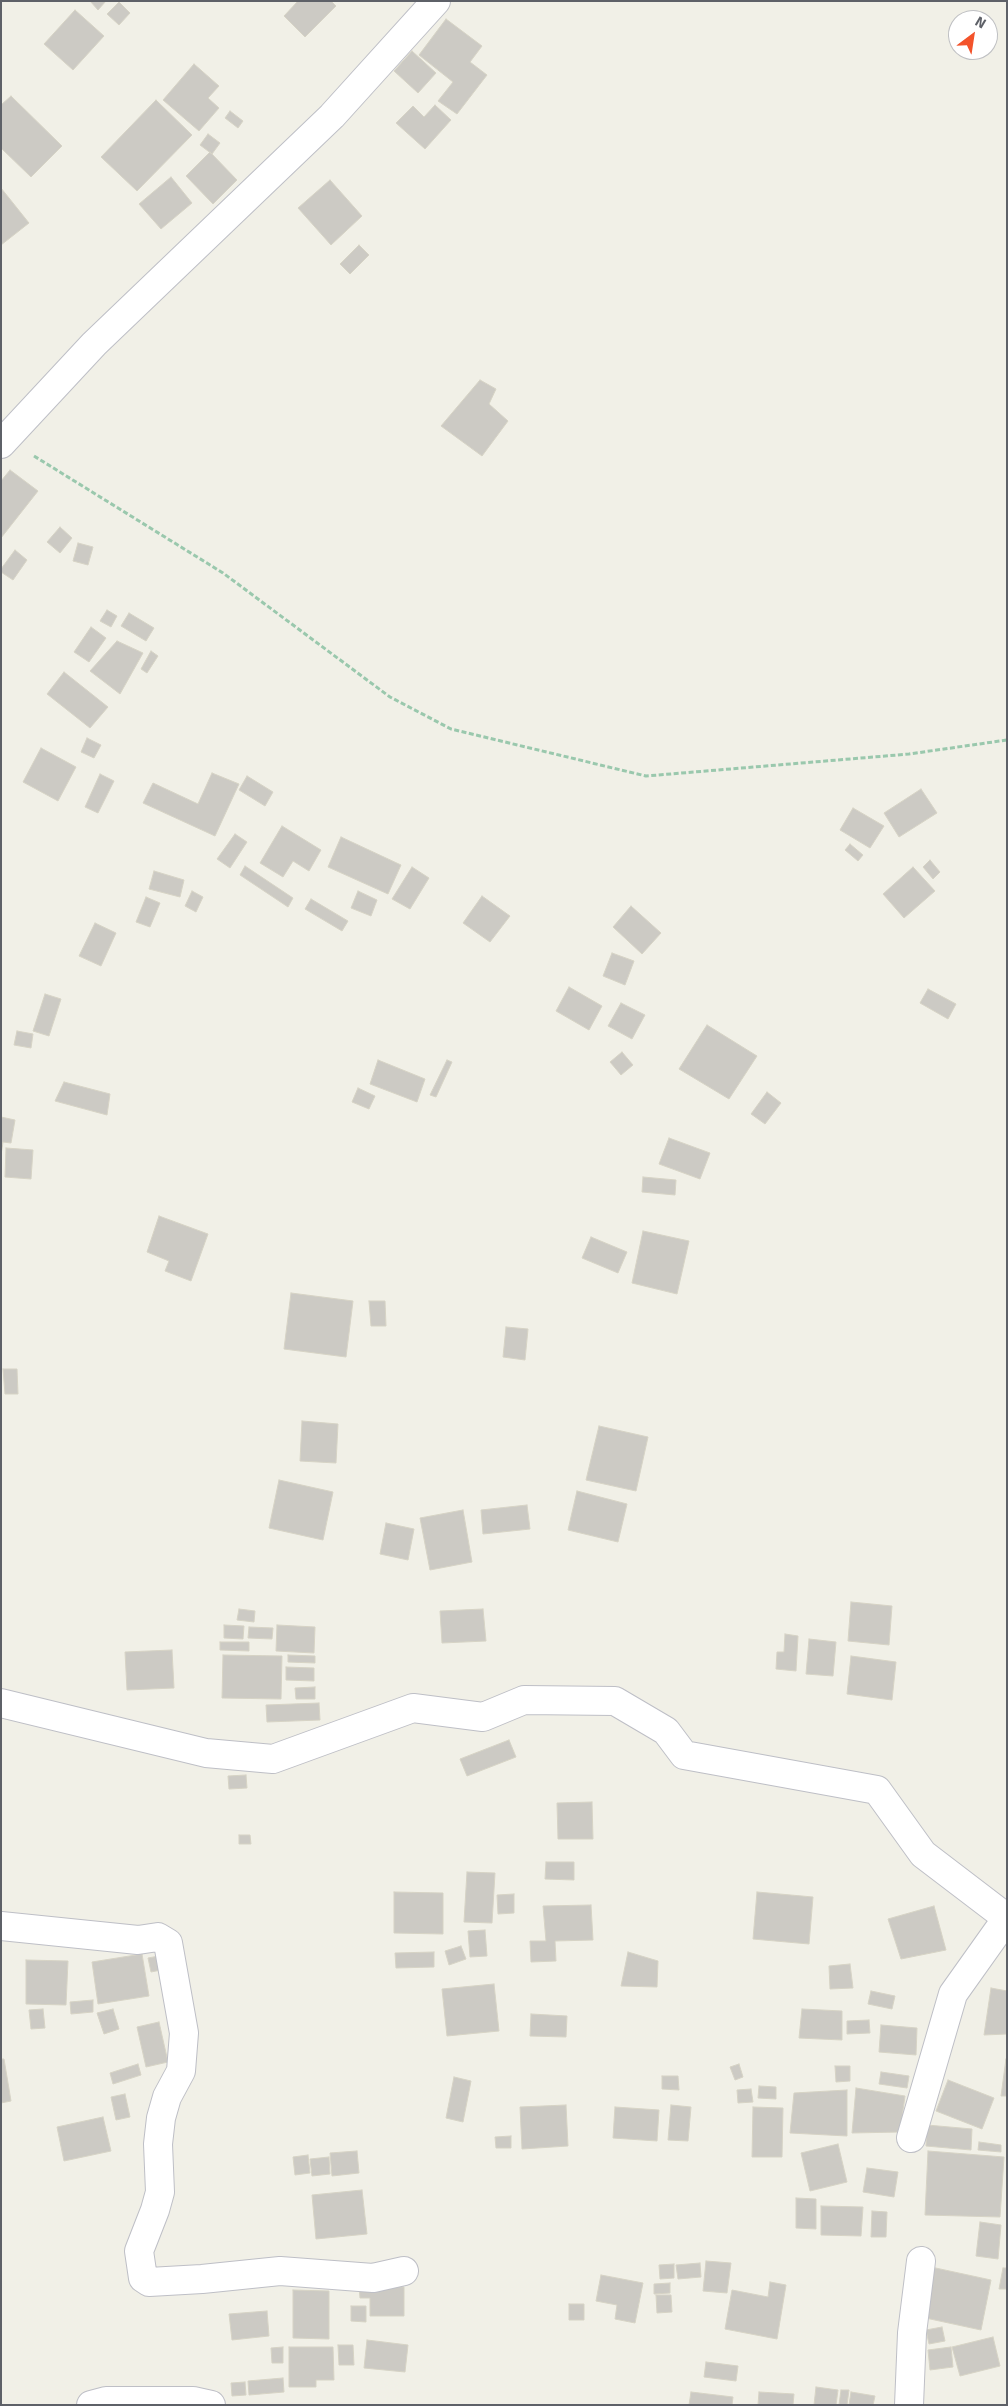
<!DOCTYPE html>
<style>
body{margin:0}
#map{position:relative;width:1008px;height:2406px;overflow:hidden;background:#f1f0e7;font-family:Signika,sans-serif}
canvas{display:block}
.frame{position:absolute;inset:0;border:2px solid #5e6168;pointer-events:none}
.north{position:absolute;left:948px;top:10px;width:50px;height:50px;box-sizing:border-box;background:#fff;border:1px solid #bfc0c3;border-radius:50%;rotate:31deg;font-size:14px;font-weight:700;line-height:20px;text-align:center;color:#5e6168}
.north::after{content:'';display:block;margin:auto;width:18px;height:22px;background:#f3532b;clip-path:polygon(50% 0,100% 100%,50% 72%,0 100%)}
</style>
<div id="map">
<canvas width="1008" height="2406"></canvas>
<div class="frame"></div>
<div class="north">N</div>
</div>
<script>
const context = document.querySelector('canvas').getContext('2d');
context.lineJoin = 'round';
function paint(path, color) {
  context.fillStyle = color;
  context.fill(path, 'evenodd');
}
function poly(rows) {
  const path = new Path2D();
  for (const r of rows) {
    path.moveTo(r[0], r[1]);
    for (let i = 2; i < r.length; i += 2) path.lineTo(r[i], r[i + 1]);
  }
  return path;
}
function trace(path, color, width, dash) {
  context.strokeStyle = color;
  context.lineWidth = width;
  context.lineCap = dash ? 'butt' : 'round';
  context.setLineDash(dash || []);
  context.stroke(path);
}
const building = poly([
 [90,1,106,1,98,10,90,1],
 [298,1,331,1,336,6,305,37,284,16,298,1],
 [119,2,130,13,119,25,107,14,119,2],
 [75,10,104,36,73,70,44,44,75,10],
 [446,19,482,46,470,62,487,75,457,114,438,101,453,82,419,55,446,19],
 [412,51,436,73,418,93,394,71,412,51],
 [194,64,219,86,208,98,219,108,199,131,163,100,194,64],
 [11,96,62,146,31,177,1,148,1,105,11,96],
 [156,100,192,135,137,191,101,157,156,100],
 [435,105,451,120,425,149,396,123,413,106,424,117,435,105],
 [230,111,243,121,238,128,225,118,230,111],
 [208,134,220,143,212,154,200,145,208,134],
 [210,152,237,180,213,204,186,176,210,152],
 [171,177,192,203,161,229,139,204,171,177],
 [330,180,362,216,331,245,298,208,330,180],
 [1,188,29,223,1,245,1,188],
 [359,245,369,255,350,274,340,264,359,245],
 [480,380,496,389,489,404,508,421,482,456,441,426,480,380],
 [10,470,38,491,1,538,1,481,10,470],
 [60,527,72,538,60,553,47,542,60,527],
 [78,543,93,547,88,565,73,561,78,543],
 [15,550,27,560,13,580,1,572,1,569,15,550],
 [107,610,117,616,111,627,100,621,107,610],
 [129,613,154,628,146,641,121,626,129,613],
 [91,627,106,638,89,662,74,652,91,627],
 [117,641,143,653,120,694,90,671,117,641],
 [151,651,158,656,147,673,141,669,151,651],
 [64,672,108,707,90,728,47,694,64,672],
 [87,738,101,745,94,758,81,752,87,738],
 [41,748,76,767,58,801,23,782,41,748],
 [212,773,239,784,215,836,143,803,153,783,198,804,212,773],
 [100,774,114,781,98,813,85,807,100,774],
 [247,776,273,792,265,806,239,790,247,776],
 [921,789,937,813,899,837,884,813,921,789],
 [853,808,884,826,870,848,840,830,853,808],
 [282,826,321,850,309,871,293,861,283,877,260,863,282,826],
 [235,834,247,842,230,868,217,859,235,834],
 [341,837,401,865,388,894,328,867,341,837],
 [850,844,863,855,858,861,845,850,850,844],
 [930,860,940,872,933,879,923,867,930,860],
 [245,866,293,898,288,907,240,875,245,866],
 [412,867,429,878,410,909,392,899,412,867],
 [913,867,935,891,904,918,883,894,913,867],
 [154,871,184,880,180,897,149,889,154,871],
 [192,891,203,897,196,912,185,906,192,891],
 [358,891,377,900,371,916,351,908,358,891],
 [482,896,510,916,490,942,463,923,482,896],
 [146,897,160,903,150,927,136,922,146,897],
 [311,899,348,921,342,931,305,909,311,899],
 [631,906,661,933,642,954,613,927,631,906],
 [95,923,116,933,101,966,79,956,95,923],
 [612,953,634,961,625,985,603,976,612,953],
 [569,987,602,1006,589,1030,556,1011,569,987],
 [928,989,956,1004,948,1019,920,1003,928,989],
 [45,994,61,999,49,1036,33,1031,45,994],
 [621,1003,645,1015,632,1039,608,1026,621,1003],
 [707,1025,757,1056,729,1099,679,1069,707,1025],
 [17,1031,33,1034,31,1048,14,1045,17,1031],
 [622,1052,633,1065,621,1075,610,1062,622,1052],
 [378,1060,425,1079,417,1102,370,1084,378,1060],
 [447,1060,452,1062,436,1097,430,1095,447,1060],
 [64,1082,110,1094,107,1115,55,1101,64,1082],
 [358,1088,375,1096,369,1109,352,1102,358,1088],
 [767,1092,781,1103,765,1124,751,1114,767,1092],
 [1,1117,15,1120,11,1143,3,1142,1,1155,1,1117],
 [669,1138,710,1153,700,1179,659,1164,669,1138],
 [6,1148,33,1150,31,1179,5,1177,6,1148],
 [643,1177,676,1180,675,1195,642,1192,643,1177],
 [159,1216,208,1234,191,1281,165,1271,169,1261,147,1252,159,1216],
 [643,1231,689,1241,677,1294,632,1283,643,1231],
 [591,1237,627,1252,618,1273,582,1258,591,1237],
 [291,1293,353,1301,346,1357,284,1349,291,1293],
 [369,1301,385,1301,386,1326,371,1326,369,1301],
 [506,1327,528,1329,525,1360,503,1357,506,1327],
 [3,1369,17,1369,18,1394,5,1394,3,1369],
 [302,1421,338,1424,336,1463,300,1461,302,1421],
 [599,1426,648,1437,636,1491,586,1480,599,1426],
 [279,1480,333,1492,323,1540,269,1528,279,1480],
 [577,1491,627,1504,618,1542,568,1530,577,1491],
 [527,1505,530,1529,483,1534,481,1510,527,1505],
 [463,1510,472,1562,430,1570,420,1518,463,1510],
 [386,1523,414,1529,408,1560,380,1554,386,1523],
 [851,1602,892,1606,889,1645,848,1641,851,1602],
 [239,1609,255,1611,254,1622,237,1620,239,1609],
 [483,1609,486,1641,442,1643,440,1611,483,1609],
 [224,1625,244,1626,243,1639,224,1638,224,1625],
 [277,1625,315,1627,314,1653,276,1651,277,1625],
 [249,1627,273,1628,272,1639,248,1638,249,1627],
 [785,1634,798,1636,796,1671,776,1669,777,1652,784,1652,785,1634],
 [809,1639,836,1642,833,1676,806,1674,809,1639],
 [220,1642,249,1642,249,1651,220,1650,220,1642],
 [172,1650,174,1688,127,1690,125,1652,172,1650],
 [223,1655,282,1656,281,1699,222,1698,223,1655],
 [288,1655,315,1656,315,1663,288,1662,288,1655],
 [851,1656,896,1662,892,1700,847,1694,851,1656],
 [286,1667,314,1668,314,1681,286,1680,286,1667],
 [315,1687,315,1699,296,1699,295,1688,315,1687],
 [319,1703,320,1720,267,1722,266,1705,319,1703],
 [509,1740,516,1757,467,1776,460,1759,509,1740],
 [246,1775,247,1788,229,1789,228,1776,246,1775],
 [592,1802,593,1839,558,1839,557,1803,592,1802],
 [239,1835,250,1835,251,1844,239,1844,239,1835],
 [546,1862,574,1862,574,1880,545,1879,546,1862],
 [467,1872,495,1873,492,1923,464,1922,467,1872],
 [394,1892,443,1893,443,1934,394,1933,394,1892],
 [757,1892,813,1897,809,1944,753,1939,757,1892],
 [514,1894,514,1913,498,1914,497,1895,514,1894],
 [591,1905,593,1940,555,1941,556,1961,531,1962,530,1941,546,1941,543,1906,591,1905],
 [934,1906,946,1950,901,1959,888,1919,934,1906],
 [485,1930,487,1956,470,1957,468,1931,485,1930],
 [461,1946,466,1959,449,1965,445,1951,461,1946],
 [434,1952,434,1967,396,1968,395,1953,434,1952],
 [628,1952,658,1961,657,1987,621,1986,628,1952],
 [142,1954,149,1996,98,2004,92,1962,142,1954],
 [164,1955,166,1969,151,1972,148,1958,164,1955],
 [26,1960,68,1961,66,2005,26,2004,26,1960],
 [850,1964,853,1988,830,1989,829,1966,850,1964],
 [494,1984,499,2031,447,2036,442,1989,494,1984],
 [991,1988,1007,1991,1007,2034,984,2035,991,1988],
 [871,1991,895,1996,892,2009,868,2004,871,1991],
 [93,2000,93,2012,71,2014,70,2002,93,2000],
 [43,2009,45,2028,31,2029,29,2010,43,2009],
 [113,2009,119,2029,104,2034,97,2013,113,2009],
 [802,2009,842,2011,842,2040,799,2038,802,2009],
 [531,2014,567,2016,566,2037,530,2036,531,2014],
 [869,2020,870,2033,847,2034,847,2021,869,2020],
 [159,2022,168,2062,146,2067,137,2027,159,2022],
 [881,2025,917,2028,916,2055,879,2052,881,2025],
 [1,2059,4,2059,11,2101,1,2103,1,2059],
 [1006,2059,1007,2096,1001,2096,1006,2059],
 [138,2064,141,2075,113,2084,110,2073,138,2064],
 [739,2064,743,2077,735,2080,730,2067,739,2064],
 [835,2066,850,2066,850,2081,836,2082,835,2066],
 [881,2072,909,2076,907,2088,879,2084,881,2072],
 [662,2076,678,2076,679,2090,662,2089,662,2076],
 [454,2077,471,2081,463,2122,446,2118,454,2077],
 [948,2080,994,2098,982,2129,936,2111,948,2080],
 [759,2086,776,2087,776,2099,758,2098,759,2086],
 [856,2088,905,2096,900,2132,852,2133,856,2088],
 [751,2089,753,2102,738,2103,737,2090,751,2089],
 [847,2090,847,2136,790,2133,794,2093,847,2090],
 [125,2094,130,2117,116,2120,111,2097,125,2094],
 [566,2105,568,2146,522,2149,520,2107,566,2105],
 [671,2105,691,2107,688,2141,668,2140,671,2105],
 [615,2107,659,2110,657,2141,613,2138,615,2107],
 [753,2107,783,2108,782,2157,752,2157,753,2107],
 [103,2117,111,2151,64,2161,57,2127,103,2117],
 [927,2125,972,2129,971,2150,926,2146,927,2125],
 [511,2136,511,2148,496,2148,495,2137,511,2136],
 [979,2142,1001,2145,1001,2152,978,2150,979,2142],
 [838,2144,847,2182,810,2191,801,2153,838,2144],
 [357,2151,359,2173,332,2176,330,2153,357,2151],
 [928,2151,1004,2157,1000,2217,925,2215,928,2151],
 [308,2155,310,2173,295,2175,293,2157,308,2155],
 [329,2157,330,2174,312,2176,310,2159,329,2157],
 [867,2168,898,2172,894,2197,863,2192,867,2168],
 [362,2190,367,2234,316,2239,312,2195,362,2190],
 [796,2198,816,2199,816,2229,796,2228,796,2198],
 [821,2206,863,2207,861,2236,821,2235,821,2206],
 [872,2211,887,2212,886,2237,871,2237,872,2211],
 [980,2222,1001,2225,998,2259,976,2256,980,2222],
 [706,2261,731,2263,727,2293,703,2291,706,2261],
 [700,2263,701,2277,678,2279,676,2265,700,2263],
 [674,2264,674,2278,660,2279,659,2265,674,2264],
 [931,2267,991,2280,981,2330,921,2317,931,2267],
 [1003,2268,1007,2268,1007,2289,999,2289,1003,2268],
 [601,2275,643,2283,635,2323,615,2319,617,2305,596,2301,601,2275],
 [770,2282,786,2285,777,2339,725,2329,732,2290,768,2297,770,2282],
 [670,2283,670,2293,654,2294,654,2284,670,2283],
 [359,2286,404,2287,404,2316,370,2316,370,2298,360,2298,359,2286],
 [293,2290,329,2291,329,2339,293,2338,293,2290],
 [656,2295,671,2295,672,2312,657,2313,656,2295],
 [569,2304,584,2304,584,2320,569,2320,569,2304],
 [351,2306,366,2306,366,2322,351,2321,351,2306],
 [267,2311,269,2336,232,2340,229,2314,267,2311],
 [942,2327,945,2341,929,2344,926,2330,942,2327],
 [993,2337,1000,2366,960,2376,952,2347,993,2337],
 [367,2340,408,2345,405,2372,364,2368,367,2340],
 [338,2345,353,2345,354,2365,339,2365,338,2345],
 [283,2347,283,2363,272,2363,271,2348,283,2347],
 [289,2347,333,2347,334,2380,316,2380,316,2387,289,2387,289,2347],
 [951,2347,953,2367,930,2370,928,2350,951,2347],
 [706,2362,738,2366,736,2381,704,2377,706,2362],
 [283,2378,284,2392,249,2395,248,2381,283,2378],
 [245,2382,246,2395,232,2396,231,2383,245,2382],
 [816,2387,838,2390,836,2405,814,2405,816,2387],
 [841,2390,849,2390,847,2405,839,2405,841,2390],
 [691,2392,733,2397,732,2405,689,2405,691,2392],
 [759,2392,794,2394,793,2405,758,2405,759,2392],
 [851,2392,875,2396,873,2405,849,2405,851,2392]
]);
paint(building, '#cccac4');
trace(building, '#d6d3c5', 1);
const street = poly([
 [1,444,94,344,332,116,436,1],
 [1,1703,206,1753,273,1759,413,1708,483,1717,524,1700,615,1701,666,1731,684,1755,877,1790,923,1854,1007,1918],
 [1,1926,138,1940,158,1937,168,1943,184,2033,181,2071,167,2097,161,2118,158,2144,160,2192,155,2210,139,2251,143,2278,149,2282,202,2279,280,2271,373,2278,404,2271],
 [911,2138,953,1994,1007,1918],
 [91,2405,106,2401,193,2401,211,2405],
 [909,2405,912,2333,921,2261]
]);
trace(street, '#bebfc6', 30);
trace(poly([
 [34,456,223,573,390,697,451,729,646,776,909,754,1007,740]
]), '#9ac8ad', 3, [5, 2.5]);
trace(street, '#fff', 28);
</script>
